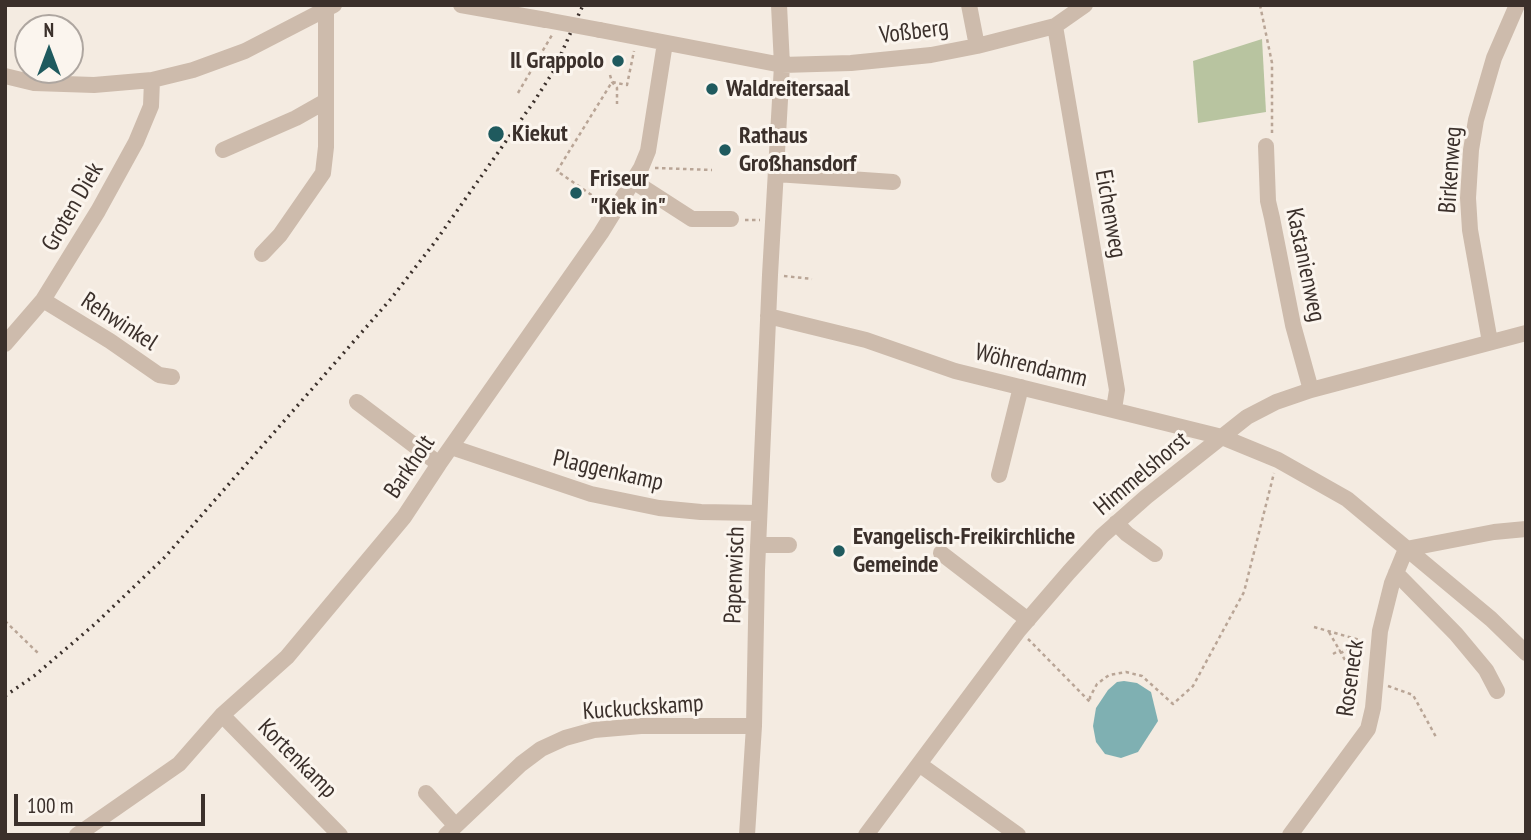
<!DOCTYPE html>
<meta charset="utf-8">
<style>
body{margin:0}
#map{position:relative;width:1531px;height:840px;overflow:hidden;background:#f4ebe1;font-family:"PT Sans Narrow",sans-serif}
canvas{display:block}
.frame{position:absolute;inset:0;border:7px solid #3b302b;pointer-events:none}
.north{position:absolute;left:14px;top:14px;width:70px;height:70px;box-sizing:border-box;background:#fbf5ee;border:2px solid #aea6a0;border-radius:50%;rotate:0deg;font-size:19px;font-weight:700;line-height:28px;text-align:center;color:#3b302b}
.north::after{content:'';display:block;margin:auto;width:24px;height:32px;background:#1f5a5e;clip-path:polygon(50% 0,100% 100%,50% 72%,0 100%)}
.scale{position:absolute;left:14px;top:794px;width:191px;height:32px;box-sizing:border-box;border:4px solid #3b302b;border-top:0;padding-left:9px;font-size:21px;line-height:24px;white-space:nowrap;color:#3b302b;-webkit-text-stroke:5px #fbf5ee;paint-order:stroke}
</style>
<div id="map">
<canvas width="1531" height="840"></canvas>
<div class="frame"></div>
<div class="north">N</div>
<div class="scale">100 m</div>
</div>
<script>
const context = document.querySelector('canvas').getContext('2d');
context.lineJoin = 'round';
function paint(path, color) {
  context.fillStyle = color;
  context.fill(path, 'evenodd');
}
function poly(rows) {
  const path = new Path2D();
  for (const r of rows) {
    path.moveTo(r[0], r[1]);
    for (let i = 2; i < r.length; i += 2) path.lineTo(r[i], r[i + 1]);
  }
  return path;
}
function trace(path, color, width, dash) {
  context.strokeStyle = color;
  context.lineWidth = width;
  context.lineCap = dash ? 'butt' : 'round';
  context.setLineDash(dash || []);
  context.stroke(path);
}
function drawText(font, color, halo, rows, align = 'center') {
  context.font = font + ' "PT Sans Narrow",sans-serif';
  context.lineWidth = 6;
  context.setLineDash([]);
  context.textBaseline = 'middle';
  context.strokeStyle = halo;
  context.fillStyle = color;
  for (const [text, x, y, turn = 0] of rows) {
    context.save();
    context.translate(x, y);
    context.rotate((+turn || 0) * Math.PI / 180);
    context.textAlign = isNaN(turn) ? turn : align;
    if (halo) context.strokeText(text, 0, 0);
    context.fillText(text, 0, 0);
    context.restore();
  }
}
paint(poly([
 [1262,39,1266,112,1198,123,1193,61]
]), '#b8c4a0');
paint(poly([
 [1124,681,1137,683,1151,692,1158,721,1138,752,1121,758,1105,754,1096,742,1093,726,1096,708,1108,690,1117,682]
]), '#7fb0b2');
trace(poly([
 [1260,5,1272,63,1272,133],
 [610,75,612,82,617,88,617,104],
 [518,93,552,35],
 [655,168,712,170],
 [603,203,557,171,612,82,627,85,634,51],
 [745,220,760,220],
 [784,276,812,279],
 [5,621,40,655],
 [1314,627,1363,641],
 [1329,632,1341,653],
 [1028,639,1090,702,1090,697,1097,684,1109,675,1126,672,1142,676,1173,704,1193,686,1244,592,1274,473],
 [1333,654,1340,650],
 [1351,682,1356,679,1341,653,1365,639],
 [1388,686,1413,695,1436,737]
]), '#b9a596', 2.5, [3.5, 3.5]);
trace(poly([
 [461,5,546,20],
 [969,5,977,46],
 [1055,26,1117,390,1114,409],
 [600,30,782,65,851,63,931,55,977,46,1055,26,1085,5],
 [5,76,34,83,94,85,152,80,193,70,245,51,334,5],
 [1266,146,1268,201,1272,218,1293,325,1311,390],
 [223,150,296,118,326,101],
 [776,174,893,182],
 [633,181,692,219,731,219],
 [262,254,280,235,323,173,326,147,326,10],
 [43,300,110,341,159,375,172,377],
 [768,316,866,340,955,371,1222,437,1278,460,1347,499,1491,619,1526,653],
 [1490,342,1470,230,1468,198,1471,150,1476,120,1494,58,1517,5],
 [5,344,43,300,98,211,136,142,151,106,152,80],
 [357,402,439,464],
 [451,447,591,494,659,508,701,512,759,513],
 [999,475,1021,387],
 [1116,523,1127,534,1155,554],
 [758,545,789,545],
 [941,553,1028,620],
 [1396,573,1456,634,1486,670,1497,691],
 [222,715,340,835],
 [919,764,1018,835],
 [426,793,455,825],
 [77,835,179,764,222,715,287,657,404,517,439,464,601,233,641,168,648,151,665,43],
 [446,835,521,764,541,749,565,738,594,730,641,726,754,726],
 [747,835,754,726,757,570,770,275,782,65,779,5],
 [866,835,1019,630,1069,572,1102,536,1146,497,1247,417,1276,402,1311,390,1526,333],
 [1290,835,1368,729,1373,708,1380,631,1392,583,1406,549,1494,532,1526,529]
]), '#cdbbac', 16);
trace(poly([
 [5,696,34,676,95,624,165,557,390,300,435,242,535,100,553,72,583,5]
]), '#3b302b', 3.5, [2, 5]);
trace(poly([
 [546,20,600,30]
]), '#cdbbac', 16);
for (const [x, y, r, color] of [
 [618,61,7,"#1f5a5e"],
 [712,89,7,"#1f5a5e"],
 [496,134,9,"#1f5a5e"],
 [725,150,7,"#1f5a5e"],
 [576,193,7,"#1f5a5e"],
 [839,551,7,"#1f5a5e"]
]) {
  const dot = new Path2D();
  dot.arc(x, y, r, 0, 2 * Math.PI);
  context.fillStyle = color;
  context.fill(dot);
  trace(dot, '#fbf5ee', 2.5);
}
drawText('24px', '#3b302b', '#fbf5ee', [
 ["Voßberg",914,32,-7],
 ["Birkenweg",1451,170,-86],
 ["Groten Diek",73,207,-60],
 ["Eichenweg",1110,214,80],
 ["Kastanienweg",1305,265,78],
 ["Rehwinkel",119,322,33],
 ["Wöhrendamm",1031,366,14],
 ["Barkholt",410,467,-56],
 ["Plaggenkamp",608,471,13],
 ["Himmelshorst",1142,474,-40],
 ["Papenwisch",735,575,-88],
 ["Roseneck",1351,678,-82],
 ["Kuckuckskamp",643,708,-4],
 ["Kortenkamp",297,759,45]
]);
drawText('bold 24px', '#3b302b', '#fbf5ee', [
 ["Il Grappolo",604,61,"right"],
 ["Waldreitersaal",726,89],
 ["Kiekut",512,134],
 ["Rathaus",739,136],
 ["Großhansdorf",739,164],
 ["Friseur",590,179],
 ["\"Kiek in\"",590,207],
 ["Evangelisch-Freikirchliche",853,537],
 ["Gemeinde",853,565]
], 'left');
</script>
